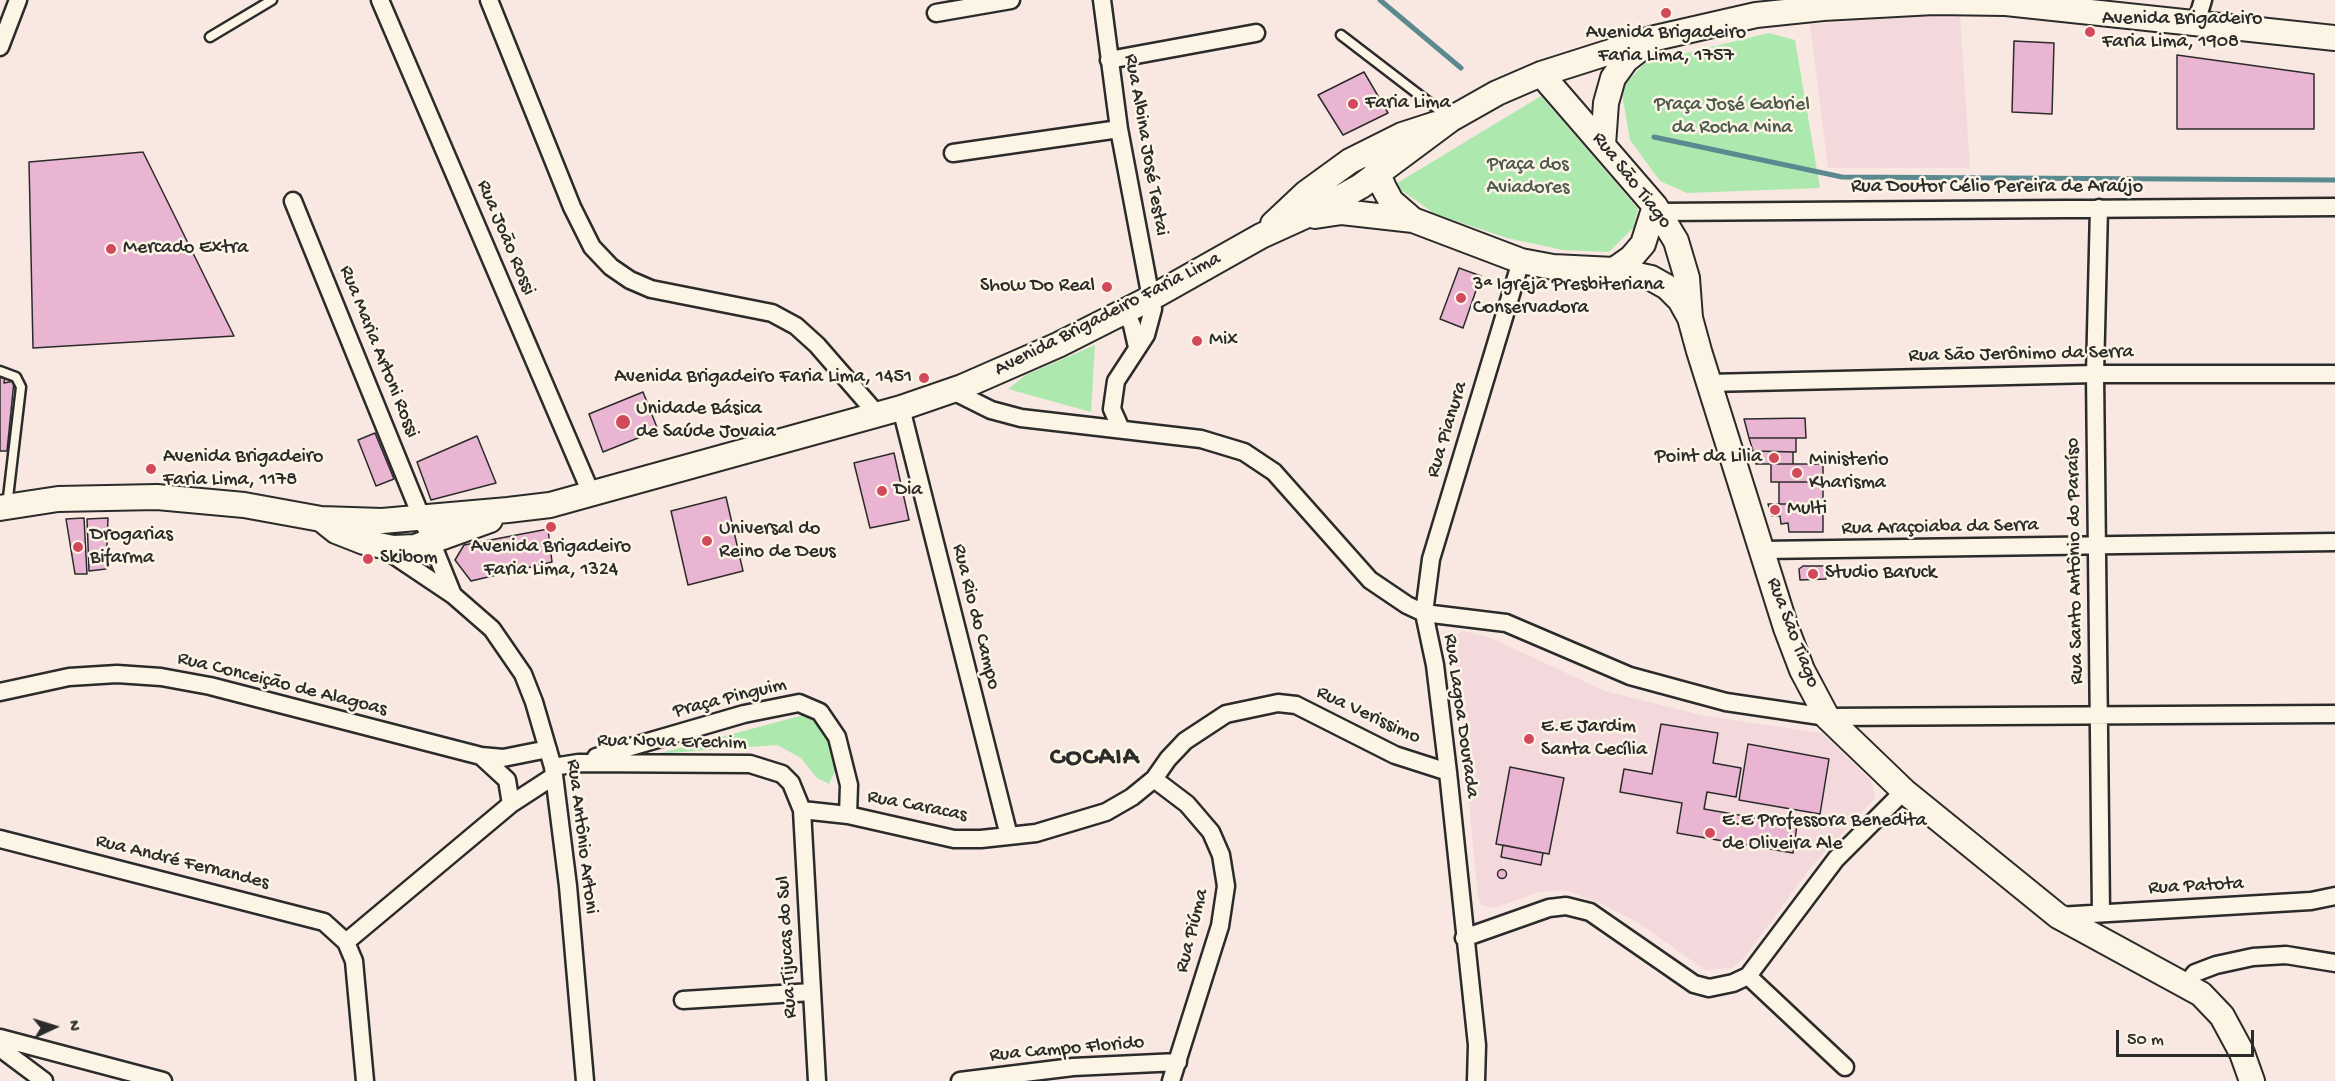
<!DOCTYPE html>
<meta charset="utf-8">
<style>
body{margin:0}
#map{position:relative;width:2335px;height:1081px;overflow:hidden;background:#f8e8e1;font-family:"Gochi Hand",sans-serif}
canvas{display:block}
.north{position:absolute;left:24px;top:997px;width:60px;height:60px;-webkit-text-stroke:4px #fcf5e5;paint-order:stroke;rotate:86deg;font-size:16px;font-weight:700;line-height:24px;text-align:center;color:#2b2b2b}
.north::after{content:'';display:block;margin:auto;width:21px;height:27px;background:#2b2b2b;clip-path:polygon(50% 0,100% 100%,50% 72%,0 100%)}
.scale{position:absolute;left:2116px;top:1030px;width:138px;height:27px;box-sizing:border-box;border:3px solid #2b2b2b;border-top:0;padding-left:8px;font-size:18px;line-height:21px;white-space:nowrap;color:#2b2b2b;-webkit-text-stroke:4px #fcf5e5;paint-order:stroke}
</style>
<div id="map">
<canvas width="2335" height="1081"></canvas>
<div class="north">N</div>
<div class="scale">50 m</div>
</div>
<script>
const context = document.querySelector('canvas').getContext('2d');
context.lineJoin = 'round';
function paint(path, color) {
  context.fillStyle = color;
  context.fill(path, 'evenodd');
}
function poly(rows) {
  const path = new Path2D();
  for (const r of rows) {
    if (r.length === 3) {
      path.moveTo(r[0] + r[2], r[1]);
      path.arc(r[0], r[1], r[2], 0, 2 * Math.PI);
      continue;
    }
    path.moveTo(r[0], r[1]);
    for (let i = 2; i < r.length; i += 2) path.lineTo(r[i], r[i + 1]);
  }
  return path;
}
function trace(path, color, width, dash) {
  context.strokeStyle = color;
  context.lineWidth = width;
  context.lineCap = dash ? 'butt' : 'round';
  context.setLineDash(dash || []);
  context.stroke(path);
}
function drawText(font, color, halo, rows, align = 'center') {
  context.font = font + ' "Gochi Hand",sans-serif';
  context.lineWidth = 5;
  context.setLineDash([]);
  context.textBaseline = 'middle';
  context.strokeStyle = halo;
  context.fillStyle = color;
  for (const [text, x, y, turn = 0] of rows) {
    context.save();
    context.translate(x, y);
    context.rotate((+turn || 0) * Math.PI / 180);
    context.textAlign = isNaN(turn) ? turn : align;
    if (halo) context.strokeText(text, 0, 0);
    context.fillText(text, 0, 0);
    context.restore();
  }
}
paint(poly([
 [1960,14,1970,168,1828,168,1810,24],
 [1463,631,1491,638,1605,691,1705,716,1822,733,1872,782,1875,798,1811,867,1745,957,1732,968,1705,970,1637,922,1604,905,1566,890,1539,892,1494,908,1482,905,1478,897,1454,645,1454,636]
]), '#f4d9dc');
paint(poly([
 [1769,33,1795,40,1820,188,1687,193,1660,181,1630,140,1621,88,1645,63],
 [1541,96,1638,209,1633,228,1609,252,1563,250,1507,238,1435,214,1394,185],
 [1095,345,1091,412,1008,389,1026,375],
 [811,713,833,747,835,771,829,784,817,778,801,758,777,745,657,754]
]), '#ade9ae');
trace(poly([
 [1380,0,1461,68],
 [1654,137,1842,177,2335,180]
]), '#5a8a8f', 5);
const building = poly([
 [2014,41,2054,43,2052,114,2012,112,2014,41],
 [2177,55,2314,74,2314,129,2177,129,2177,55],
 [1364,72,1388,113,1343,135,1318,95,1364,72],
 [143,152,234,336,33,348,29,162,143,152],
 [1459,268,1481,276,1463,328,1440,319,1459,268],
 [0,377,5,377,4,383,14,381,7,451,0,451,0,377],
 [643,392,658,430,603,452,589,414,643,392],
 [1805,418,1806,438,1749,438,1744,419,1805,418],
 [375,433,394,479,376,486,358,440,375,433],
 [477,436,496,483,431,500,417,462,477,436],
 [1749,438,1796,438,1796,452,1753,451,1749,438],
 [1753,451,1793,452,1793,464,1756,464,1753,451],
 [894,453,909,520,870,528,854,463,894,453],
 [1771,464,1823,464,1823,482,1771,482,1771,464],
 [1779,482,1823,482,1823,504,1779,504,1779,482],
 [726,497,743,571,688,585,671,511,726,497],
 [1768,504,1823,504,1823,532,1789,532,1788,523,1781,524,1780,516,1772,516,1768,504],
 [84,518,87,574,75,574,66,519,84,518],
 [108,518,106,569,89,571,87,519,108,518],
 [548,529,552,562,471,581,455,560,464,545,548,529],
 [1803,566,1825,566,1826,579,1800,580,1799,569,1803,566],
 [1661,724,1718,733,1713,763,1741,768,1736,797,1707,792,1704,809,1797,825,1793,853,1677,833,1682,803,1620,792,1624,769,1652,774,1661,724],
 [1748,744,1829,759,1820,814,1739,800,1748,744],
 [1510,767,1564,778,1549,854,1496,844,1510,767],
 [1503,845,1543,853,1541,865,1501,857,1503,845],
 [1502,874,4.5]
]);
paint(building, '#e9b5d2');
trace(building, '#2b2b2b', 1.5);
const lane = poly([
 [1341,35,1448,117],
 [210,37,272,0],
 [0,371,16,377,21,387,7,506]
]);
const street = poly([
 [380,0,591,493],
 [489,0,572,207,592,247,611,267,630,280,651,289,772,313,796,326,817,345,877,414],
 [1102,0,1119,129,1153,309,1146,335,1116,381,1112,409,1121,429],
 [936,13,1011,0],
 [2196,23,2203,0],
 [0,47,18,0],
 [1109,60,1256,33],
 [953,153,1119,129],
 [293,201,453,595],
 [2099,208,2095,374,2101,913],
 [1660,212,2335,207],
 [1125,311,1132,325,1137,347],
 [1709,383,2095,374,2335,374],
 [953,391,991,410,1021,418,1201,439,1244,452,1274,472,1370,580,1407,605,1424,613,1506,623,1630,676,1726,702,1827,717,2335,714],
 [901,408,1009,836],
 [380,546,453,595,492,629,523,674,534,702,553,767,568,886,585,1081],
 [1762,550,2335,542],
 [0,692,69,677,117,674,161,677,210,686,481,756,503,758,548,749],
 [482,757,507,780,511,804],
 [596,757,744,714,799,703,820,712,837,737,849,785,848,815],
 [553,767,578,763,750,764,782,774,791,783,802,810,817,1081],
 [1154,779,1187,804,1211,832,1221,855,1226,886,1220,926,1171,1081],
 [802,810,848,815,954,839,981,839,1036,833,1106,812,1132,797,1154,779,1168,759,1185,741,1226,714,1278,703,1296,705,1395,755,1448,772],
 [0,839,324,922,346,942,354,961,365,1081],
 [2058,916,2311,901,2335,896],
 [1464,938,1549,908,1566,906,1590,912,1694,984,1709,988,1733,983,1748,976,1836,859,1904,791],
 [346,942,511,804,554,776],
 [1748,976,1845,1067],
 [2186,984,2195,973,2216,965,2253,957,2286,955,2335,963],
 [683,1000,812,992],
 [0,1038,163,1081],
 [0,1048,44,1081],
 [960,1081,1073,1067,1178,1062],
 [1476,1081,1477,1045,1448,772,1435,665,1424,613,1431,559,1521,261]
]);
const secondary = poly([
 [1541,74,1655,206,1676,241,1687,278,1690,318,1699,351,1786,628,1802,670,1827,717,1904,791,2058,916,2201,994,2222,1016,2242,1053,2252,1081],
 [1603,145,1606,103,1613,78,1626,60,1645,45],
 [1375,149,1378,174,1384,188,1391,201,1413,220,1521,261,1553,267,1614,270,1651,278,1667,287,1680,300,1690,318],
 [1315,216,1342,212,1413,220],
 [1273,224,1306,193,1350,161,1402,135,1436,124],
 [1614,270,1631,258,1643,244,1655,206],
 [0,508,58,499,157,497,244,505,321,519,382,521,508,510,550,505,901,408,962,387,1058,345,1151,298,1261,236,1316,211,1361,186,1451,119,1497,93,1541,74,1651,39,1756,15,1823,8,1934,2,2006,3,2335,38],
 [321,519,336,531,364,542,393,548,415,547,490,520]
]);
trace(lane, '#2b2b2b', 13);
trace(street, '#2b2b2b', 21);
trace(secondary, '#2b2b2b', 28);
trace(lane, '#fcf5e5', 8);
trace(street, '#fcf5e5', 16);
trace(secondary, '#fcf5e5', 24);
for (const [x, y, r, color] of [
 [1666,13,6,"#d1495b"],
 [2090,32,6,"#d1495b"],
 [1353,104,6,"#d1495b"],
 [111,249,6,"#d1495b"],
 [1107,287,6,"#d1495b"],
 [1461,298,6,"#d1495b"],
 [1197,341,6,"#d1495b"],
 [924,378,6,"#d1495b"],
 [623,422,8,"#d1495b"],
 [1774,458,6,"#d1495b"],
 [151,469,6,"#d1495b"],
 [1797,473,6,"#d1495b"],
 [882,491,6,"#d1495b"],
 [1775,510,6,"#d1495b"],
 [551,527,6,"#d1495b"],
 [707,541,6,"#d1495b"],
 [78,547,6,"#d1495b"],
 [368,559,6,"#d1495b"],
 [1813,574,6,"#d1495b"],
 [1529,739,6,"#d1495b"],
 [1710,833,6,"#d1495b"]
]) {
  const dot = new Path2D();
  dot.arc(x, y, r, 0, 2 * Math.PI);
  context.fillStyle = color;
  context.fill(dot);
  trace(dot, '#fcf5e5', 2);
}
drawText('20px', '#2b2b2b', '#fcf5e5', [
 ["Avenida Brigadeiro",2102,20],
 ["Faria Lima, 1908",2102,43],
 ["Avenida Brigadeiro",1666,34,"center"],
 ["Faria Lima, 1757",1666,57,"center"],
 ["Faria Lima",1365,104],
 ["Mercado Extra",123,249],
 ["3ª Igreja Presbiteriana",1473,286],
 ["Conservadora",1473,309],
 ["Show Do Real",1095,287,"right"],
 ["Mix",1209,341],
 ["Avenida Brigadeiro Faria Lima, 1451",912,378,"right"],
 ["Unidade Básica",636,410],
 ["de Saúde Jovaia",636,433],
 ["Avenida Brigadeiro",163,458],
 ["Faria Lima, 1178",163,481],
 ["Point da Lilia",1762,458,"right"],
 ["Ministerio",1809,461],
 ["Kharisma",1809,484],
 ["Dia",894,491],
 ["Multi",1787,510],
 ["Universal do",719,530],
 ["Reino de Deus",719,553],
 ["Drogarias",90,536],
 ["Bifarma",90,559],
 ["Avenida Brigadeiro",551,548,"center"],
 ["Faria Lima, 1324",551,571,"center"],
 ["Skibom",380,559],
 ["Studio Baruck",1825,574],
 ["E.E Jardim",1541,728],
 ["Santa Cecília",1541,751],
 ["E.E Professora Benedita",1722,822],
 ["de Oliveira Ale",1722,845]
], 'left');
drawText('20px', '#4c5a4c', '#fcf5e5', [
 ["Praça José Gabriel",1732,106],
 ["da Rocha Mina",1732,129],
 ["Praça dos",1528,166],
 ["Aviadores",1528,189]
]);
drawText('20px', '#2b2b2b', '#fcf5e5', [
 ["Rua Albina José Testai",1145,145,80],
 ["Rua São Tiago",1631,181,52],
 ["Rua Doutor Célio Pereira de Araújo",1997,188],
 ["Rua João Rossi",505,238,67],
 ["Avenida Brigadeiro Faria Lima",1108,315,-27],
 ["Rua Maria Artoni Rossi",378,352,68],
 ["Rua São Jerônimo da Serra",2021,355,-1],
 ["Rua Pianura",1448,430,-73],
 ["Rua Araçoiaba da Serra",1940,528,-1],
 ["Rua Santo Antônio do Paraíso",2076,561,-91],
 ["Rua Rio do Campo",975,617,76],
 ["Rua São Tiago",1792,633,69],
 ["Rua Conceição de Alagoas",282,685,14],
 ["Praça Pinguim",730,699,-14],
 ["Rua Verissimo",1368,716,25],
 ["Rua Lagoa Dourada",1460,716,82],
 ["Rua Nova Erechim",672,743,1],
 ["Rua Caracas",917,807,11],
 ["Rua Antônio Artoni",581,837,83],
 ["Rua André Fernandes",182,863,14],
 ["Rua Patota",2196,887,-3],
 ["Rua Piúma",1193,931,-76],
 ["Rua Tijucas do Sul",788,947,-93],
 ["Rua Campo Florido",1067,1050,-5]
]);
context.letterSpacing = '1.5px';
drawText('bold 26px', '#2b2b2b', '#fcf5e5', [
 ["COCAIA",1095,759]
]);
context.letterSpacing = '0px';
</script>
